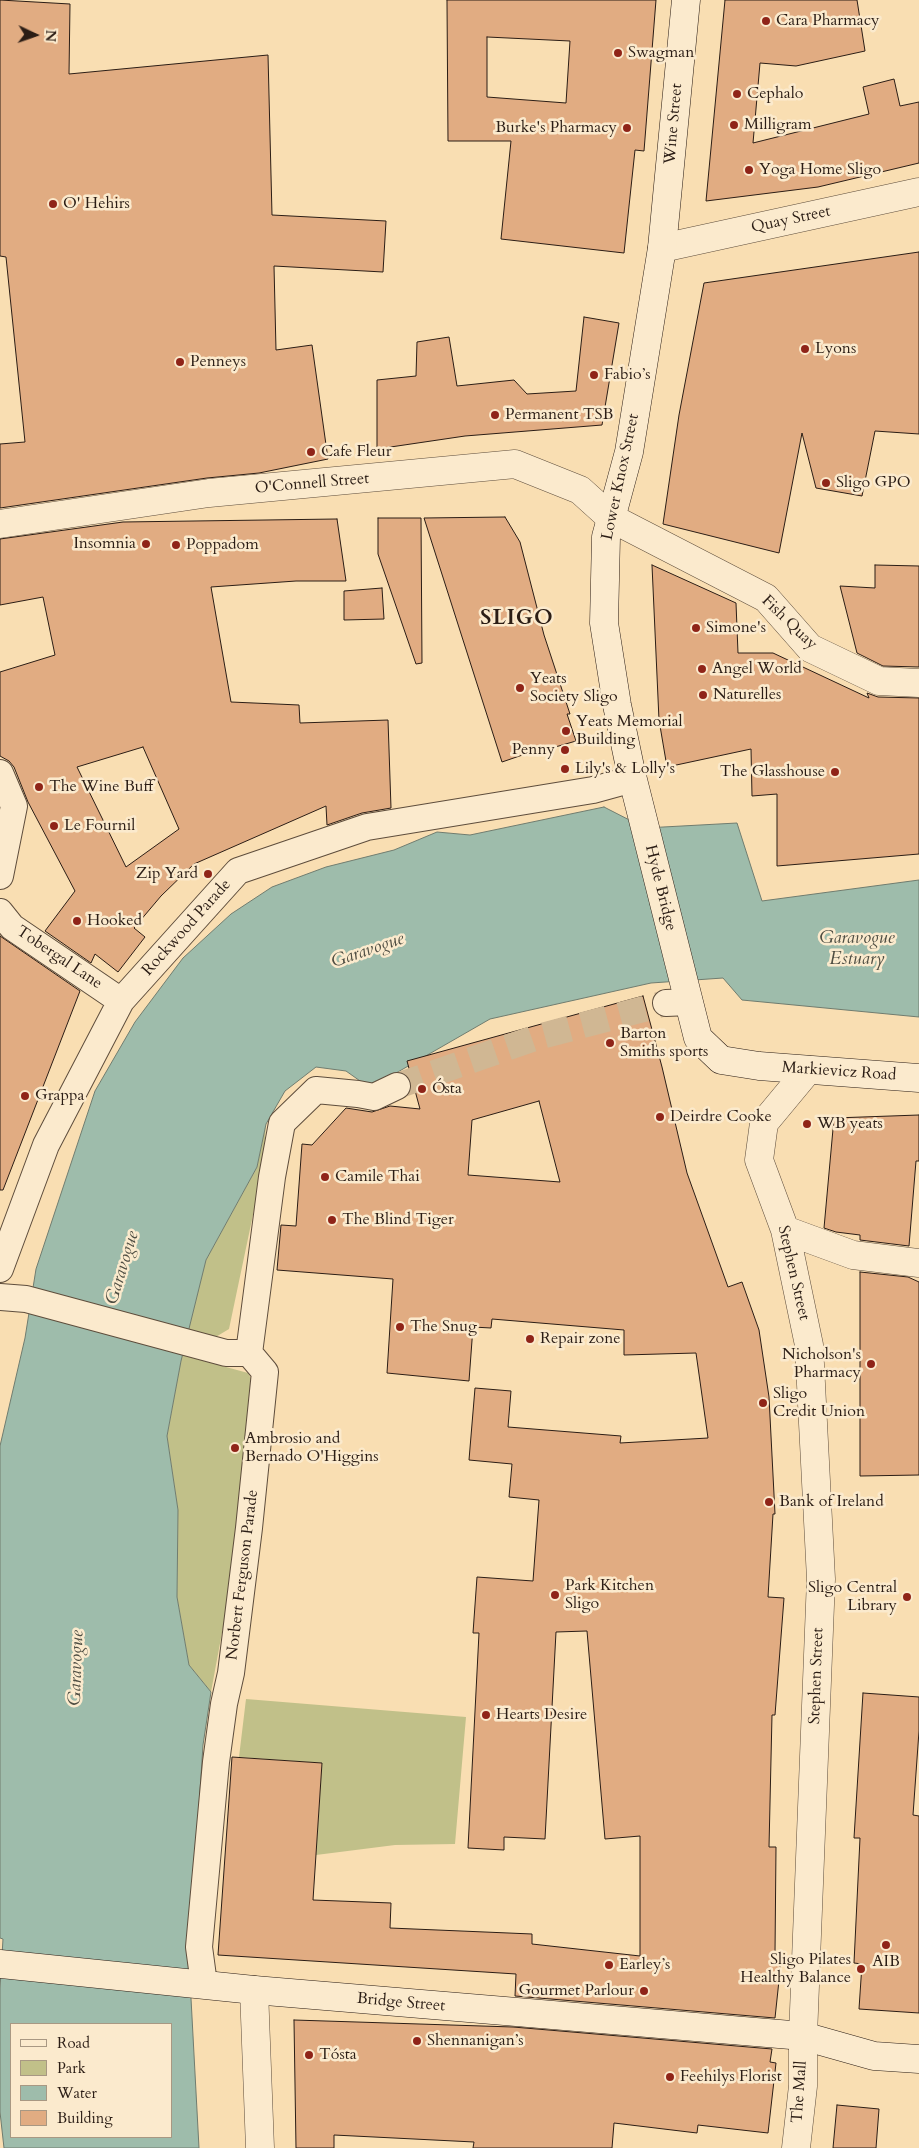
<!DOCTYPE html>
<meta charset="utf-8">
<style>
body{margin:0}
#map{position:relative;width:919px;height:2148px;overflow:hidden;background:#f9deb2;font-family:Cardo,serif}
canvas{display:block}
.legend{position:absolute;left:10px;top:2023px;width:162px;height:115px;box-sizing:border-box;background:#fbeacd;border:1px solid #a89883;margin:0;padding:6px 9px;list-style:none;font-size:15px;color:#2b1d15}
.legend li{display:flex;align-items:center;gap:10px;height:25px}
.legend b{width:25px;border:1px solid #a89883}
.north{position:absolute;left:10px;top:10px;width:50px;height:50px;-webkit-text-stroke:4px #fbeacd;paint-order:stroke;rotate:93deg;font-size:14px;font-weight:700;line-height:20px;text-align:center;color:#2b1d15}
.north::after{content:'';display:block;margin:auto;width:18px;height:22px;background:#2b1d15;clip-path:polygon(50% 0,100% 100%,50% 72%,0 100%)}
</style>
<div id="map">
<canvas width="919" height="2148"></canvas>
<ul class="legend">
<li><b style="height:6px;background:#fbeacd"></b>Road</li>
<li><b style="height:14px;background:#c1c089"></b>Park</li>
<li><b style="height:14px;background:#9ebcab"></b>Water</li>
<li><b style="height:14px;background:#e1ac82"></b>Building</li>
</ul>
<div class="north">N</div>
</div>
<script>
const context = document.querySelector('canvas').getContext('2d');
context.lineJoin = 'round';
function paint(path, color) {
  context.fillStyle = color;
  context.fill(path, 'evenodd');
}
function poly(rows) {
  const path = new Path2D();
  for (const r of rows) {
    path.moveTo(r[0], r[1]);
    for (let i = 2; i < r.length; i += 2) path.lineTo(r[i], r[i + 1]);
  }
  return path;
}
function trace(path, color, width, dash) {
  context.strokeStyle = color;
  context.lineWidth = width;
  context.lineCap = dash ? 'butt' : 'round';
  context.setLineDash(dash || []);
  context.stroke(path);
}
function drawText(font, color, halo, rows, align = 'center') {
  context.font = font + ' Cardo,serif';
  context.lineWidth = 5;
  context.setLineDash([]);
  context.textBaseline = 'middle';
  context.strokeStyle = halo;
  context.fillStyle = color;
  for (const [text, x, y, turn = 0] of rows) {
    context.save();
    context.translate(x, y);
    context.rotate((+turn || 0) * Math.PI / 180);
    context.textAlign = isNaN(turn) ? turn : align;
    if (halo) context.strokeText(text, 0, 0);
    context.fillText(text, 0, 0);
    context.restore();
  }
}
paint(poly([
 [266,1124,263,1167,229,1329,214,1338,187,1334,206,1260,257,1167],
 [182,1355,248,1373,255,1386,228,1600,211,1692,189,1665,177,1597,178,1510,167,1436],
 [246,1699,466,1717,455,1844,395,1845,316,1855,322,1763,239,1757]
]), '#c1c089');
const water = poly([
 [604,807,645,828,737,823,762,901,919,880,919,1017,742,1000,723,978,651,983,490,1019,370,1088,346,1071,316,1067,285,1091,266,1124,257,1167,206,1260,181,1361,167,1436,178,1510,177,1597,189,1665,211,1692,203,1745,189,1961,199,2148,4,2148,0,2112,0,1988,3,1939,0,1938,0,1446,25,1338,36,1269,95,1091,135,1022,183,958,231,914,272,887,326,867,394,850,437,832,470,835,604,807],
 [11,2024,171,2024,171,2137,11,2137,11,2024]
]);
paint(water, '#9ebcab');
trace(water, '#707c6f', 1);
const building = poly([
 [0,0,70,4,69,74,268,55,272,215,386,221,383,272,274,266,276,350,312,345,328,459,259,473,207,478,0,508,0,444,25,442,6,257,0,256,0,0],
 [447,0,656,0,644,151,635,150,624,253,501,239,511,141,448,141,447,0],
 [487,37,570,41,566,103,487,97,487,37],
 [725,0,857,0,865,51,796,66,760,63,753,143,869,114,863,87,894,79,900,106,919,102,919,163,818,187,706,201,725,0],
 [919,252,919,434,875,431,862,496,816,488,802,433,779,553,663,524,679,415,704,283,919,252],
 [584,317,619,323,602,425,465,436,377,449,377,380,416,376,417,342,449,337,457,386,514,380,527,394,576,391,584,317],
 [505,517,520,542,544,635,570,714,567,714,576,741,538,752,537,750,502,762,424,518,505,517],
 [378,518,421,518,422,663,416,664,378,554,378,518],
 [337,519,346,581,296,581,211,587,231,702,299,705,300,723,388,720,391,808,362,813,327,825,326,806,194,864,161,896,134,928,145,937,118,972,95,954,91,963,45,931,75,891,28,802,14,767,9,761,0,756,0,672,55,655,43,597,0,605,0,539,123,522,337,519],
 [143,747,179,829,126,867,77,767,143,747],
 [652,565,736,603,738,653,773,653,869,698,867,693,878,697,919,698,919,854,777,866,777,794,752,796,751,749,667,767,659,720,652,565],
 [875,565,919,566,919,667,883,666,857,653,840,586,875,588,875,565],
 [382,588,384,619,344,620,344,591,382,588],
 [0,936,80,991,3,1190,0,1190,0,936],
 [643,996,662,1067,687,1173,728,1287,742,1282,759,1330,769,1397,775,1514,773,1514,768,1597,784,1598,775,1715,772,1715,769,1847,776,1847,775,1953,780,1952,780,1971,775,2018,515,1996,516,1974,218,1955,232,1757,322,1763,313,1900,391,1903,390,1928,532,1934,532,1944,640,1956,640,1836,605,1839,587,1631,556,1632,545,1839,504,1837,504,1850,468,1848,479,1633,473,1633,477,1577,533,1581,539,1500,509,1497,512,1464,469,1460,475,1388,511,1391,508,1427,621,1436,620,1443,708,1438,696,1353,624,1355,624,1330,492,1319,491,1328,473,1327,469,1381,387,1373,393,1279,277,1270,281,1225,296,1226,302,1144,312,1145,346,1108,372,1112,390,1106,420,1109,407,1061,643,996],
 [539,1101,560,1182,468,1175,472,1120,539,1101],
 [919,1115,919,1161,916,1161,909,1246,860,1240,860,1235,836,1232,824,1228,834,1118,919,1115],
 [860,1272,908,1277,919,1282,919,1475,860,1476,860,1272],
 [863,1693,919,1697,919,1731,913,1815,919,1816,919,2013,859,2009,862,1964,854,1963,860,1838,854,1838,863,1693],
 [294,2020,513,2027,772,2049,770,2062,776,2063,768,2133,698,2125,697,2133,614,2123,612,2148,473,2148,474,2142,334,2135,334,2148,296,2148,294,2020],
 [837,2105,879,2109,876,2148,833,2148,837,2105]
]);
paint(building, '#e1ac82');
trace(building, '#2b1d15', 1);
trace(poly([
 [397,1086,538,1037,666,1003]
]), '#d0b793', 26, [26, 13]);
const pedestrian = poly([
 [0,773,14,806,0,876],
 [0,912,12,927,121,1001],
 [666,1003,689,1002],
 [0,1269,46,1145,121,1001,238,871,367,827,593,790,633,779],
 [0,1297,26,1299,226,1353,249,1353],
 [204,1984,199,1947,216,1762,224,1704,231,1673,249,1528,265,1372,249,1353,272,1177,282,1123,316,1090,358,1094,374,1097,397,1086]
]);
const minor = poly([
 [611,518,766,598,810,648,879,681,919,683],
 [254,1990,260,2148]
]);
const tertiary = poly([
 [662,248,919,192],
 [0,524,209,493,515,464,580,490,611,518],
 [785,1230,853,1255,919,1263],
 [796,2148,803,2086,803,2036,821,1579,809,1345,785,1230,759,1160,764,1123,808,1070]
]);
const secondary = poly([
 [686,0,662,248,629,452,606,537,604,623,617,705,631,772,698,1038,721,1060,759,1066,919,1078],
 [0,1964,254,1990,803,2036,874,2056,919,2059]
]);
trace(pedestrian, '#5e4d3c', 28);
trace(minor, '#5e4d3c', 29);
trace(tertiary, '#5e4d3c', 29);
trace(secondary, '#2b1d15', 29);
trace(pedestrian, '#fbeacd', 26);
trace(minor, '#fbeacd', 28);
trace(tertiary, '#fbeacd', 28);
trace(secondary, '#fbeacd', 28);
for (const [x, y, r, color] of [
 [766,21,5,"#8f2418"],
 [618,53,5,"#8f2418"],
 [737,94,5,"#8f2418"],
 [734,125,5,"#8f2418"],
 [627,128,5,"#8f2418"],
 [749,170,5,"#8f2418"],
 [53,204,5,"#8f2418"],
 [805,349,5,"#8f2418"],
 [180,362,5,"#8f2418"],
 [594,375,5,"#8f2418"],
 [495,415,5,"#8f2418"],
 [311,452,5,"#8f2418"],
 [826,483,5,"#8f2418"],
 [146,544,5,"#8f2418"],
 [176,545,5,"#8f2418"],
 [696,628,5,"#8f2418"],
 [702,669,5,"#8f2418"],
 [520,688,5,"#8f2418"],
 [703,695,5,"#8f2418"],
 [566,731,5,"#8f2418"],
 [565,750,5,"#8f2418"],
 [565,769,5,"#8f2418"],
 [835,772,5,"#8f2418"],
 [39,787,5,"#8f2418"],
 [54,826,5,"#8f2418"],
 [208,874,5,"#8f2418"],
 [77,921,5,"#8f2418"],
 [610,1043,5,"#8f2418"],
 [422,1089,5,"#8f2418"],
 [25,1096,5,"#8f2418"],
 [660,1117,5,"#8f2418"],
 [807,1124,5,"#8f2418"],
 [325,1177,5,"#8f2418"],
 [332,1220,5,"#8f2418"],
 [400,1327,5,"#8f2418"],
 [530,1339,5,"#8f2418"],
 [871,1364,5,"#8f2418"],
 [763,1403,5,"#8f2418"],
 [235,1448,5,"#8f2418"],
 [769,1502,5,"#8f2418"],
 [555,1595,5,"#8f2418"],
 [907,1597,5,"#8f2418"],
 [486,1715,5,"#8f2418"],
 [886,1945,5,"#8f2418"],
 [609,1965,5,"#8f2418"],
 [861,1969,5,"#8f2418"],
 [644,1991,5,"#8f2418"],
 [417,2041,5,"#8f2418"],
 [309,2055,5,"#8f2418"],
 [670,2077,5,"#8f2418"]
]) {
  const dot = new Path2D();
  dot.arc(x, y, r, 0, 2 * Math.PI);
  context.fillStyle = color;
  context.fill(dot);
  trace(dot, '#fbeacd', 2);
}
drawText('16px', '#2b1d15', '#fbeacd', [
 ["Cara Pharmacy",776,21],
 ["Swagman",628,53],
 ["Cephalo",747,94],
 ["Milligram",744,125],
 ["Burke's Pharmacy",617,128,"right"],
 ["Yoga Home Sligo",759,170],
 ["O' Hehirs",63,204],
 ["Lyons",815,349],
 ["Penneys",190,362],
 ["Fabio’s",604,375],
 ["Permanent TSB",505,415],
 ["Cafe Fleur",321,452],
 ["Sligo GPO",836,483],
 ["Insomnia",136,544,"right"],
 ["Poppadom",186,545],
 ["Simone's",706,628],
 ["Angel World",712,669],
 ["Yeats",530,679],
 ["Society Sligo",530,697],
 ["Naturelles",713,695],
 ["Yeats Memorial",576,722],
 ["Building",576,740],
 ["Penny",555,750,"right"],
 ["Lily's & Lolly's",575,769],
 ["The Glasshouse",825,772,"right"],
 ["The Wine Buff",49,787],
 ["Le Fournil",64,826],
 ["Zip Yard",198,874,"right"],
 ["Hooked",87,921],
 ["Barton",620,1034],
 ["Smiths sports",620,1052],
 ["Ósta",432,1089],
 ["Grappa",35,1096],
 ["Deirdre Cooke",670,1117],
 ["WB yeats",817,1124],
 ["Camile Thai",335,1177],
 ["The Blind Tiger",342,1220],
 ["The Snug",410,1327],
 ["Repair zone",540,1339],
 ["Nicholson's",861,1355,"right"],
 ["Pharmacy",861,1373,"right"],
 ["Sligo",773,1394],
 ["Credit Union",773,1412],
 ["Ambrosio and",245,1439],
 ["Bernado O'Higgins",245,1457],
 ["Bank of Ireland",779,1502],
 ["Park Kitchen",565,1586],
 ["Sligo",565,1604],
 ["Sligo Central",897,1588,"right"],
 ["Library",897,1606,"right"],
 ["Hearts Desire",496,1715],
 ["Sligo Pilates",851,1960,"right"],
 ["Healthy Balance",851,1978,"right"],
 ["AIB",886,1962,"center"],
 ["Earley’s",619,1965],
 ["Gourmet Parlour",634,1991,"right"],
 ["Shennanigan’s",427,2041],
 ["Tósta",319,2055],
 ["Feehilys Florist",680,2077]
], 'left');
drawText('16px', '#2b1d15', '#fbeacd', [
 ["Wine Street",674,124,-85],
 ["Quay Street",791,220,-12],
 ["Lower Knox Street",621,477,-78],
 ["O'Connell Street",312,484,-5],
 ["Fish Quay",789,623,44],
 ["Hyde Bridge",660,888,76],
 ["Rockwood Parade",187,928,-48],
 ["Tobergal Lane",59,958,34],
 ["Markievicz Road",839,1072,4],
 ["Stephen Street",793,1273,77],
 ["Norbert Ferguson Parade",243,1575,-83],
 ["Stephen Street",817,1676,-88],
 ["Bridge Street",401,2003,5],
 ["The Mall",800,2092,-86]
]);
drawText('italic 18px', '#4e4d42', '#fbeacd', [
 ["Garavogue",857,939],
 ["Estuary",857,960],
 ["Garavogue",368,951,-19],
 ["Garavogue",123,1268,-73],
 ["Garavogue",77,1668,-88]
]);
context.letterSpacing = '1px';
drawText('bold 21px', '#2b1d15', '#fbeacd', [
 ["SLIGO",517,619]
]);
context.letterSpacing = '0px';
</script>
